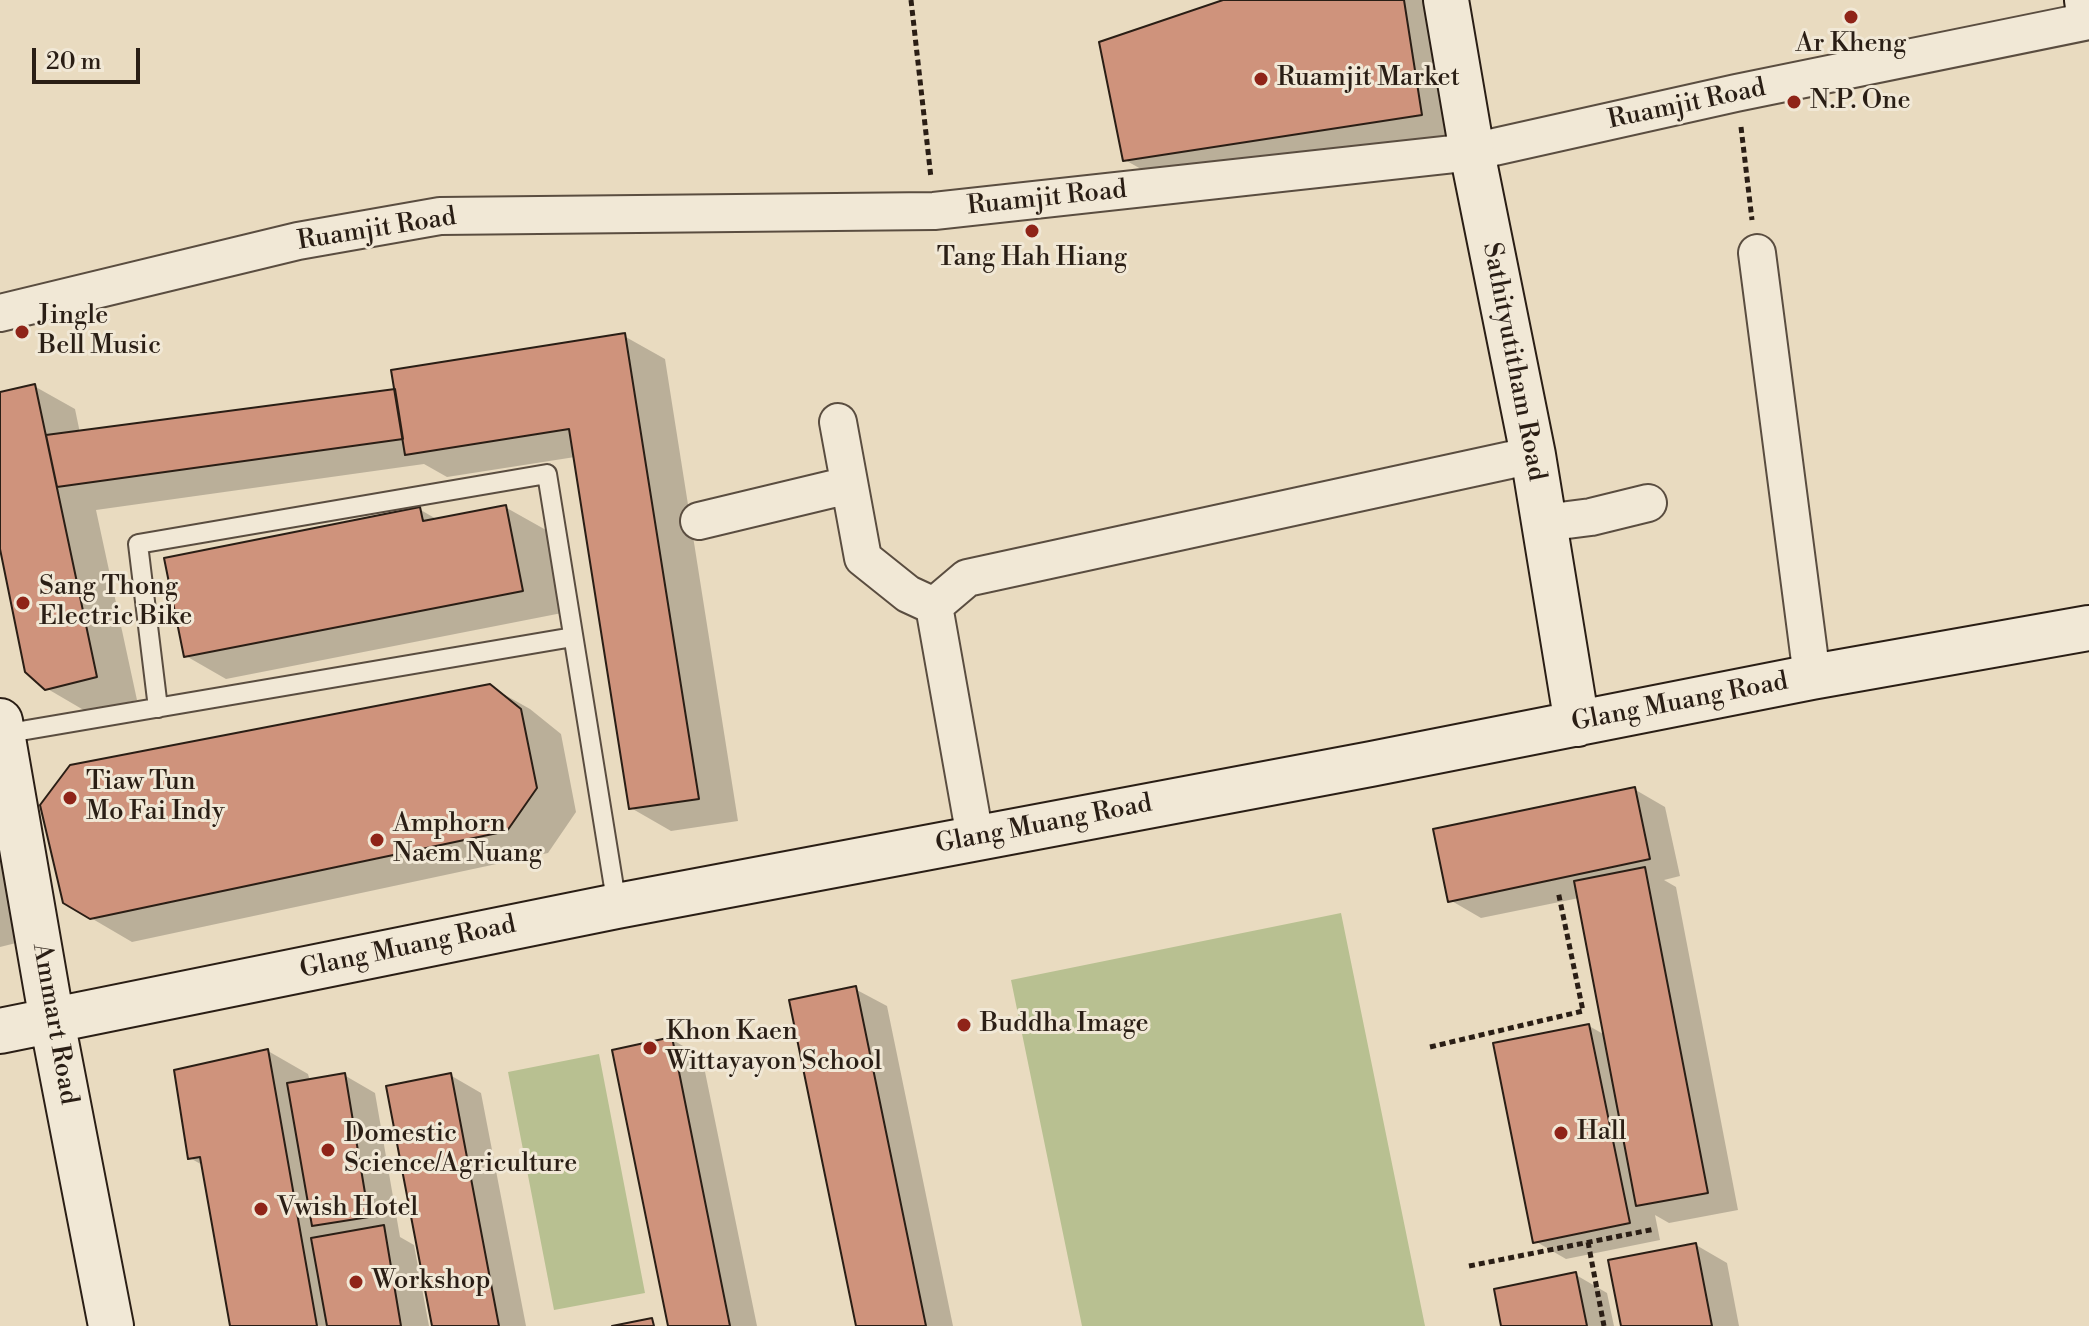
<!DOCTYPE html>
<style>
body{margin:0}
#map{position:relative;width:2089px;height:1326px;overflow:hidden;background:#e9dbc0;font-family:"Libre Bodoni",serif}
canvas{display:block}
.scale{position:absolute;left:32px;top:48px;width:108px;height:36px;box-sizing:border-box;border:4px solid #2a1e15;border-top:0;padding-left:10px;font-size:24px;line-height:28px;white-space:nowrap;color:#2a1e15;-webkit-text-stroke:6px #f1e8d6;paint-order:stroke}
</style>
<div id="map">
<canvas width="2089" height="1326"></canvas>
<div class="scale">20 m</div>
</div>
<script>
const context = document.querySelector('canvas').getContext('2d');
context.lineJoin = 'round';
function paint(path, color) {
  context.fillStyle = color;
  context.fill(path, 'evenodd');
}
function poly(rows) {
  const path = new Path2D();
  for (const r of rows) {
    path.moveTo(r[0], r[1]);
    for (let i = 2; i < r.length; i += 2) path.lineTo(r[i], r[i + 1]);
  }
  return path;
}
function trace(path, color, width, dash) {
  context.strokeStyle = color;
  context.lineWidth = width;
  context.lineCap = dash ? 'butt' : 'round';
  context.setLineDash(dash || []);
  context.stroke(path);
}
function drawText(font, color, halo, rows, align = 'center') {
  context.font = font + ' "Libre Bodoni",serif';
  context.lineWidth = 6;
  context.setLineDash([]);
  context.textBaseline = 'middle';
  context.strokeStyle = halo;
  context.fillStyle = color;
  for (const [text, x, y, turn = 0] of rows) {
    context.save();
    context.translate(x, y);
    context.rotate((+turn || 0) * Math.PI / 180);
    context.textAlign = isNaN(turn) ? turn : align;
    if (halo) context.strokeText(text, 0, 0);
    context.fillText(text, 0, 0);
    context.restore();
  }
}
paint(poly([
 [1341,913,1425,1326,1082,1326,1011,980],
 [599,1054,645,1293,554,1310,508,1072]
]), '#b8c091');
paint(poly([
 [1229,0,1440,0,1461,138,1166,183,1125,160],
 [624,336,665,359,738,821,671,831,631,808,575,457,447,477,424,464,96,510,137,700,87,712,46,688,0,539,0,394,34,386,75,409,80,433,397,391],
 [505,507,546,530,562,613,226,679,186,656,419,509,438,520],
 [489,686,530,709,561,734,576,812,548,853,132,942,91,918],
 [1634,789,1665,807,1680,876,1664,880,1676,887,1738,1210,1669,1223,1655,1215,1660,1240,1566,1259,1535,1241,1589,1026,1605,1035,1579,898,1481,918,1450,900],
 [0,856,23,869,28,940,0,947],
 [855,989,887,1006,953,1326,858,1326],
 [671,1039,702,1057,757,1326,670,1326],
 [268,1051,308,1074,310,1081,344,1075,375,1093,400,1237,414,1245,429,1326,232,1326,204,1166,190,1158],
 [450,1075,481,1093,526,1326,434,1326],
 [1696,1245,1727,1263,1739,1326,1623,1326],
 [1576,1275,1607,1293,1614,1326,1503,1326]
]), '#0003');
const building = poly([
 [1223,0,1404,0,1422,115,1123,161,1099,42,1223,0],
 [625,333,699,799,629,809,569,429,405,455,391,370,625,333],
 [35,384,97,677,45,690,25,672,0,549,0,392,35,384],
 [395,389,403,439,57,487,46,435,395,389],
 [506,505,523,591,184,657,164,558,420,507,423,521,506,505],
 [490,684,521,709,537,788,507,831,90,919,63,903,40,805,70,765,490,684],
 [1635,787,1650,859,1448,902,1433,829,1635,787],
 [1645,867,1708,1193,1636,1206,1574,881,1645,867],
 [856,986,926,1326,856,1326,789,1000,856,986],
 [1589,1024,1630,1223,1533,1243,1493,1043,1589,1024],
 [672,1037,730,1326,668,1326,612,1050,672,1037],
 [268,1049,317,1326,230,1326,200,1157,188,1159,174,1070,268,1049],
 [345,1073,369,1217,312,1226,287,1083,345,1073],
 [451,1073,499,1326,432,1326,386,1086,451,1073],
 [384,1225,401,1326,327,1326,311,1238,384,1225],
 [1696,1243,1712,1326,1621,1326,1608,1260,1696,1243],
 [1576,1272,1587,1326,1501,1326,1494,1289,1576,1272],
 [652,1318,654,1326,612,1326,652,1318]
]);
paint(building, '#cf937c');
trace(building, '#2a1e15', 2);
const lane = poly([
 [158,708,138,544,547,474,617,906],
 [3,734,573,637]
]);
const street = poly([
 [1757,253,1812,677],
 [0,313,298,241,440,216,934,211,1472,152,1736,93,2089,21],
 [838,422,863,558,908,594,934,606],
 [699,521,849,485],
 [1544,523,1591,517,1648,503],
 [975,837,934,606,967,578,1533,455]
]);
const secondary = poly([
 [1446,0,1472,152,1533,455,1577,724],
 [2087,0,2089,14],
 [0,721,52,1021,111,1326],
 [0,1031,617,906,1371,764,1812,677,2089,628]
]);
trace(lane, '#5a4d40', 22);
trace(street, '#5a4d40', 40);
trace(secondary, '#2a1e15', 48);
trace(poly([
 [911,0,931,178],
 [1741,127,1752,220],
 [1430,1047,1583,1011,1558,891],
 [1588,1242,1604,1326],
 [1469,1266,1655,1229]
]), '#2a1e15', 5, [6, 4]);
trace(lane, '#f1e8d6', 18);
trace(street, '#f1e8d6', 36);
trace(secondary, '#f1e8d6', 44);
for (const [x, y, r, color] of [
 [1851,17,8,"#8f2418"],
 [1261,79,8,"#8f2418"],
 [1794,102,8,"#8f2418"],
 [1032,231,8,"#8f2418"],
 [22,332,8,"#8f2418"],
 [23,603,8,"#8f2418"],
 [70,798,8,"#8f2418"],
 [377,840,8,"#8f2418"],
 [964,1025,8,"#8f2418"],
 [650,1048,8,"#8f2418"],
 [1561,1133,8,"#8f2418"],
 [328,1150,8,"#8f2418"],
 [261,1209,8,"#8f2418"],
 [356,1282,8,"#8f2418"]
]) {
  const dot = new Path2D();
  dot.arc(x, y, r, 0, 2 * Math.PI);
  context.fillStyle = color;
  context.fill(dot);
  trace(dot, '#f1e8d6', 3);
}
drawText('26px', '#2a1e15', '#f1e8d6', [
 ["Ar Kheng",1851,45,"center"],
 ["Ruamjit Market",1277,79],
 ["N.P. One",1810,102],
 ["Tang Hah Hiang",1032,259,"center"],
 ["Jingle",38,317],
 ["Bell Music",38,347],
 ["Sang Thong",39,588],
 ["Electric Bike",39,618],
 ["Tiaw Tun",86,783],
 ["Mo Fai Indy",86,813],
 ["Amphorn",393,825],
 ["Naem Nuang",393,855],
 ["Buddha Image",980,1025],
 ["Khon Kaen",666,1033],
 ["Wittayayon School",666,1063],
 ["Hall",1577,1133],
 ["Domestic",344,1135],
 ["Science/Agriculture",344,1165],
 ["Vwish Hotel",277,1209],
 ["Workshop",372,1282]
], 'left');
drawText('26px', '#2a1e15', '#f1e8d6', [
 ["Ruamjit Road",1687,105,-12],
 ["Ruamjit Road",1047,199,-6],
 ["Ruamjit Road",377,230,-9],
 ["Sathityutitham Road",1513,362,79],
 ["Glang Muang Road",1680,703,-11],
 ["Glang Muang Road",1044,825,-11],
 ["Glang Muang Road",408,948,-12],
 ["Ammart Road",54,1024,80]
]);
</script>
